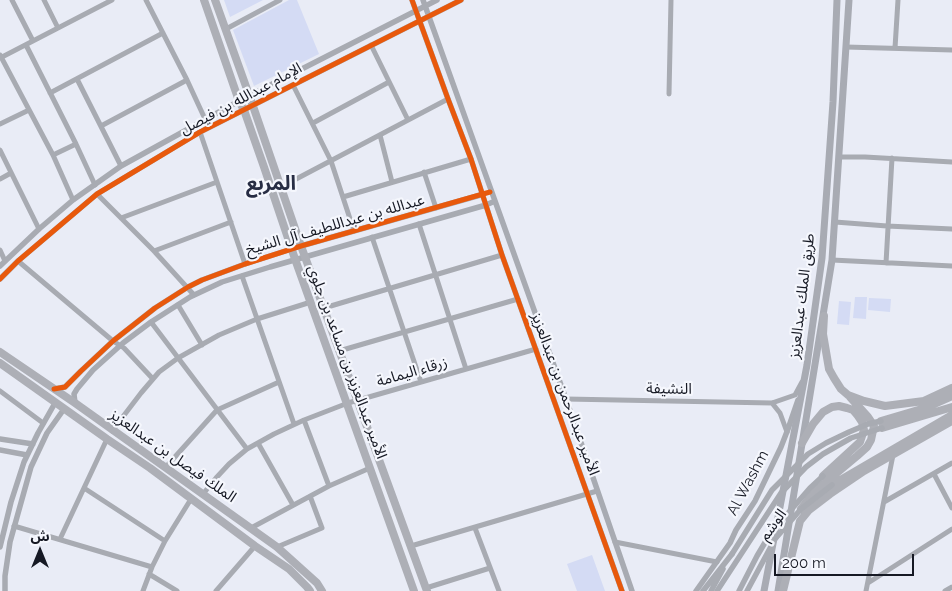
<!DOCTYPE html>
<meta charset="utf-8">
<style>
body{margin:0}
#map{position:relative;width:952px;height:591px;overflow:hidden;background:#e9ecf6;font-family:Raleway,"Noto Sans Arabic",sans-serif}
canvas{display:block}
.north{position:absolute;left:15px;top:526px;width:50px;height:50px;-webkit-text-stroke:4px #f5f7fd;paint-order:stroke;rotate:0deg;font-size:14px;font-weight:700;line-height:20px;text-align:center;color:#161924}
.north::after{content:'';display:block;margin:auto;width:18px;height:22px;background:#161924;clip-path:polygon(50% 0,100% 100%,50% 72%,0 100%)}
.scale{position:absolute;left:774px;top:554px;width:140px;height:22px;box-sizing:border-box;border:2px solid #161924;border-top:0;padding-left:6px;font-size:15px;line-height:18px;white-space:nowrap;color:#161924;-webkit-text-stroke:4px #f5f7fd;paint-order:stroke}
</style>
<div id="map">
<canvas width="952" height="591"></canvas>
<div class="north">ش</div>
<div class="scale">200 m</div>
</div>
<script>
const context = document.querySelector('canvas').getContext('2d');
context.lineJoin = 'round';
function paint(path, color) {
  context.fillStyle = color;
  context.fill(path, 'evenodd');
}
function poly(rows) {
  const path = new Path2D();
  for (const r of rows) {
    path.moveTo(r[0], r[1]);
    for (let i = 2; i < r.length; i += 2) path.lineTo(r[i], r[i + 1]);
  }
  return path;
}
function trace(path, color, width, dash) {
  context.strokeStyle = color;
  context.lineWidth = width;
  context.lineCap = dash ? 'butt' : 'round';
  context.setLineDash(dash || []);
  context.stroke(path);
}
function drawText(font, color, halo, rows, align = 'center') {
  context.font = font + ' Raleway,"Noto Sans Arabic",sans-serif';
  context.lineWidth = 4.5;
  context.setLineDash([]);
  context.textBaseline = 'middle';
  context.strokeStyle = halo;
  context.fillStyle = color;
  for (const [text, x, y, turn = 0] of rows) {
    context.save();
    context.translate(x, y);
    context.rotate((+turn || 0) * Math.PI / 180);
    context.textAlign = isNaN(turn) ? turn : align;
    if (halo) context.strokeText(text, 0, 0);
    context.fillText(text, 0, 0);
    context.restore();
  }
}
paint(poly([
 [224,0,263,0,230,17],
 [289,0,297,0,319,54,254,86,233,30],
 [855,297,867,297,866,319,853,318],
 [869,298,891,299,890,312,868,310],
 [839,301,851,302,849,325,837,324],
 [592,555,605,591,577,591,567,564]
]), '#d4dbf4');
trace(poly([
 [12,0,33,41],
 [44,0,58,28],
 [146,0,187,80,205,119],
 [226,29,280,0],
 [26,45,76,144,95,185],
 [371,45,408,120],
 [846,47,952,50],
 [895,48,898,0],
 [0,55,53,155,73,200],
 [0,58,112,0],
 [77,79,121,166],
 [293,85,331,161,354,231],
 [50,93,163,33],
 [669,94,671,0],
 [313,123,389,82],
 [0,124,29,110],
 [101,126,187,80],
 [200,132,245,264],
 [380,135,392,182],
 [0,150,39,229],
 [53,155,76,144],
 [839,157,865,157,952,162],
 [424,172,436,208],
 [0,179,11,173],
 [281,187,448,99],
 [97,194,154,251,194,295],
 [343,197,471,159],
 [121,218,217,182],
 [835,222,887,226,952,229],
 [419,224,466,369],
 [372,237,421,382],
 [0,250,5,261],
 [154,251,231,222],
 [832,260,952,266],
 [18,261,113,341,124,348,153,379],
 [886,263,892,158],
 [242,276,294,424],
 [178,305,202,345],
 [324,308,502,255],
 [151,322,247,449],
 [339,351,518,299],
 [0,391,43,423],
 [566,399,772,403,795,395,802,382],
 [772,403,780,413,787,432],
 [304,420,329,486],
 [112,431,141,393,159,372,178,358,219,335,257,319,311,302],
 [258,443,293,505],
 [165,468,217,410,279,382],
 [934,474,952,508],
 [84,488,165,541],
 [203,494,216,478,229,464,247,449,274,434,304,420,348,403,536,349],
 [884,502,952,463],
 [14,526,152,567],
 [251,528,329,486,370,468],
 [475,528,499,591],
 [60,539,107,439],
 [615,542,717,562],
 [411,546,597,491],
 [277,547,322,528,310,496],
 [149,574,177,591],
 [868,583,952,529],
 [426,588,490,568],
 [143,591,152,567,165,541,191,499],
 [216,591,255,546],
 [866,591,893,455],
 [945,591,952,587]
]), '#a8abb2', 5);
trace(poly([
 [412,0,448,99,471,159,502,255,622,591],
 [423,0,566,399,632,591],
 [0,266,39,229,73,200,121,166,239,101,437,0],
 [0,279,18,261,97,194,200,132,461,0],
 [54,389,65,387,81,371,113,341,155,308,188,287,202,280,245,264,301,246,484,194],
 [75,403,74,394,77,389,93,370,123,343,151,322,190,297,222,282,270,267,486,205,495,201],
 [0,439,33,444],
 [0,450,27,455],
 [0,547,11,502,24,462,38,433,55,403],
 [5,591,5,576,10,542,31,467,47,433,64,409],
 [696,591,730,543,736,530,755,501,781,447,788,429,798,400],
 [703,591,732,554],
 [711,591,723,569]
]), '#a8abb2', 5.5);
trace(poly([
 [764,591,807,365,822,258,833,102,837,0],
 [778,591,832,260,849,0]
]), '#a8abb3', 7);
trace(poly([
 [204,0,239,101,244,110,264,167,295,259,414,591],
 [215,0,253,106,301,246,427,591],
 [824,316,823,334,829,369,834,378,841,389,848,395,864,401,885,406,924,401,952,388],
 [0,352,75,403,277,547,317,583,322,591],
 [0,363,107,439,150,468,255,546,289,569,307,587,310,591],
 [881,421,925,408,952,396],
 [882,428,952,407],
 [802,443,813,424,823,412,832,407,839,406,847,408,853,410,858,416,862,422,864,430,860,442,823,476],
 [832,485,952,415],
 [801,509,814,492,857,456,867,447,871,440,874,426,868,417,850,397],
 [783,591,800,521,809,510,830,494,864,471,952,421]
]), '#adafb6', 8);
trace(poly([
 [732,554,772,490,808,454,826,443,849,432,868,424,881,421],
 [717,591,781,493,806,467,823,454,851,438,882,428],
 [739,591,757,556,770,534,810,488,823,476],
 [747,591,775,539,801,509,832,485]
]), '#a8abb2', 5.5);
trace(poly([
 [412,0,448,99,471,159,502,255,622,591],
 [0,279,18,261,97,194,200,132,461,0],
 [54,389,65,387,81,371,113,341,155,308,188,287,202,280,245,264,301,246,490,192]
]), '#e8590c', 5);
drawText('15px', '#161924', '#f5f7fd', [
 ["الإمام عبدالله بن فيصل",241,99,-28],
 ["عبدالله بن عبداللطيف آل الشيخ",335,225,-16],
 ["طريق الملك عبدالعزيز",802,296,-83],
 ["الأمير عبدالعزيز بن مساعد بن جلوي",347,362,70],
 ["زرقاء اليمامة",412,372,-16],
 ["النشيفة",669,389,1],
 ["الأمير عبدالرحمن بن عبدالعزيز",565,394,70],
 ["الملك فيصل بن عبدالعزيز",173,456,35],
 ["Al Washm",748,483,-62],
 ["الوشم",773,525,-54]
]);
drawText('bold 20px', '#272d44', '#f5f7fd', [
 ["المربع",271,184]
]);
</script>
